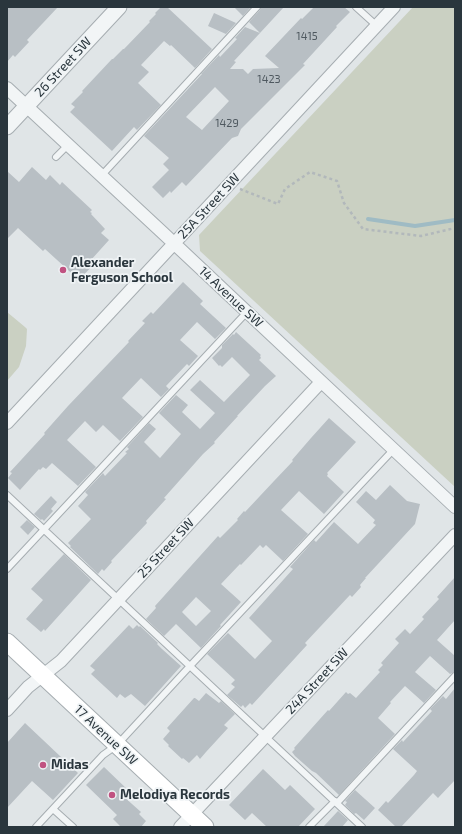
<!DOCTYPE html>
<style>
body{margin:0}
#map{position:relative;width:462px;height:834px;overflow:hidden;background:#e0e5e7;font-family:"Exo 2",sans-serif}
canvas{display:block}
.frame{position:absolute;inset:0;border:8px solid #2a363d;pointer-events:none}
</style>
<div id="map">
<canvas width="462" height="834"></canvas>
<div class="frame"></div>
</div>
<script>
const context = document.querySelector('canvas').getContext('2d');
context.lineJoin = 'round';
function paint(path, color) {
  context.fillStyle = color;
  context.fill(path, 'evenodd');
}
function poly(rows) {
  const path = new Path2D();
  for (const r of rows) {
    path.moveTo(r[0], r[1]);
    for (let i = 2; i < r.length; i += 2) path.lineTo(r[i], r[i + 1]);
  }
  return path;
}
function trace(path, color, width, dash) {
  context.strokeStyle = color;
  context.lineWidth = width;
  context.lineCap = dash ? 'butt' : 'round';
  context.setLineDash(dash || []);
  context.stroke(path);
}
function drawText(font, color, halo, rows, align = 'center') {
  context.font = font + ' "Exo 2",sans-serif';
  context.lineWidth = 3.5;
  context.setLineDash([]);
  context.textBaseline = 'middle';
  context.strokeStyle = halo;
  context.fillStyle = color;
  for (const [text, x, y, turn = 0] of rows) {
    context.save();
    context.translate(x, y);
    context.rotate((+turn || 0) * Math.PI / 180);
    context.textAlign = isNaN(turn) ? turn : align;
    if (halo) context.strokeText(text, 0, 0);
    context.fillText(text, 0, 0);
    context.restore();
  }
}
paint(poly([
 [413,7,455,7,455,487,200,251,199,235],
 [7,312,25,327,27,329,26,346,19,367,7,381]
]), '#cad0c2');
trace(poly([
 [368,219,415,226,455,220]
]), '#9fbbc4', 4);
paint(poly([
 [7,7,58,7,27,40,29,42,15,57,13,55,7,62],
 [161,7,167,7,212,49,195,68,171,45,170,46,164,41,141,65,149,72,138,83,161,105,137,130,134,127,112,151,70,112,75,107,71,104,83,92,82,91,112,59,113,59,123,49,124,49,150,22,149,21,156,14,155,13],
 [234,7,251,7,243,16],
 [261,7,284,7,260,33,249,22,260,10],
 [314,7,344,7,350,12,336,26,337,27,303,64,305,65,241,129,238,136,232,138,186,186,182,182,171,193,170,191,163,198,152,187,169,170,163,164,169,158,144,136,202,74,201,74,219,55,220,57,237,39,235,38,245,27,260,33,234,61,236,62,230,69,243,69,248,74,253,69,279,68,265,56,301,18,302,19],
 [215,87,229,101,202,130,186,117],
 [214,13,236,23,226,34,208,26],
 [32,167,46,180,50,175,60,185,62,182,92,210,90,212,92,213,91,214,105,229,101,233,109,240,91,260,94,264,79,280,45,249,43,251,18,228,7,239,7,171,19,182],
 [183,282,203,301,200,304,226,328,215,339,197,322,180,340,198,356,189,366,187,364,166,386,169,389,161,397,141,378,122,398,143,417,120,441,103,425,96,432,85,421,67,440,96,467,78,486,52,463,46,469,43,467,40,470,39,469,20,490,8,478,12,473,10,472,45,434,44,433,68,406,129,342,128,341,145,323,142,321,151,312,153,314],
 [236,332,261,355,260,356,261,358,259,360,276,376,265,386,237,416,238,416,214,442,215,443,203,454,164,498,166,499,146,521,147,523,111,561,112,562,104,571,102,569,98,574,70,547,71,546,68,543,91,519,78,506,88,495,85,492,103,473,105,476,127,453,125,452,129,449,127,447,149,423,156,429,144,442,160,458,181,434,159,413,176,395,188,405,182,412,200,429,215,413,190,390,200,380,224,402,250,375,232,357,222,367,220,365,219,366,212,358,222,348,222,345,233,334,234,335],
 [329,418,356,442,327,473,328,474,327,476,344,492,324,514,299,491,281,510,308,534,283,561,266,545,263,548,260,545,241,565,240,564,221,584,241,602,220,625,221,626,201,648,176,624,164,636,146,619,156,608,155,606,218,536,220,538,238,520,237,519,244,511,245,512,274,481,293,461,292,460,311,438],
 [196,597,211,611,196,626,182,612],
 [390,485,407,501,420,504,415,524,365,578,366,578,360,585,361,587,352,597,350,595,305,643,307,645,252,705,250,703,245,708,243,705,241,707,227,695,235,687,231,684,235,680,207,654,228,633,255,659,272,641,249,618,293,569,290,567,314,540,316,542,334,522,358,544,376,525,373,523,375,520,356,502,366,491,376,500],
 [51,496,57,502,51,509,53,511,44,521,42,519,41,520,34,514],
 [27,520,35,527,28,535,20,527],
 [64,554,91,580,45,631,44,629,41,632,26,619,43,600,31,589],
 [455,577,455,620,437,640,455,656,455,672,450,674,430,656,415,672,436,690,424,703,405,686,390,702,391,703,378,718,395,734,339,795,316,773,312,771,295,756,292,752,295,749,294,748,328,710,329,711,346,692,348,694,350,693,356,698,380,672,378,670,383,665,381,663,399,643,395,639,405,629,410,634,424,619,422,617,439,599,437,597],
 [129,625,133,629,137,625,139,627,140,626,158,643,157,644,162,649,181,666,145,706,131,694,125,698,120,694,117,698,91,674,95,670,90,666],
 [455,688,455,780,438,798,433,793,401,827,396,827,378,810,386,801,388,803,414,775,417,771,393,749,402,740,403,742,432,711,430,709,443,696,446,699],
 [206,693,219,703,221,701,235,714,224,725,228,728,206,752,200,759,197,755,189,763,183,758,182,759,168,746,169,745,163,739,170,731,167,728,194,698,195,698,199,701],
 [25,723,78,773,53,800,32,781,7,808,7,743],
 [104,767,128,790,123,796,141,812,139,814,146,821,141,827,121,827,113,819,117,815,86,785],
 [263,769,285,790,290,785,315,809,298,827,267,827,252,813,245,820,229,805],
 [355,790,375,808,364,820,356,813,354,814,345,805,347,802,345,801],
 [338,811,348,820,342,827,323,827]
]), '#b8bfc4');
const service = poly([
 [356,7,377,26],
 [56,157,68,145],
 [102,175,257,7],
 [7,495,362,827],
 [7,569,247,312],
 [337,803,455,676],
 [53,809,73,827],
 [36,827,103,755,117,745,190,666,394,449],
 [309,827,335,801]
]);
const minor = poly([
 [7,88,163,233,247,312,455,507],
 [7,423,394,7],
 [7,710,28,687,61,661,321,382],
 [180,827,455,535]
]);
const tertiary = poly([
 [7,127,119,7]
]);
const secondary = poly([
 [7,642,205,827]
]);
trace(service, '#a6adb1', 8);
trace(minor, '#a6adb1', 14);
trace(tertiary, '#a6adb1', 17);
trace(secondary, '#a6adb1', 19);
trace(poly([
 [240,189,278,204,285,189,310,172,337,181,344,203,363,229,421,236,455,228]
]), '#b2b8bb', 2.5, [3, 3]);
trace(service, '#f2f5f6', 6);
trace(minor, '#f2f5f6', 12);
trace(tertiary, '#f2f5f6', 15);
trace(secondary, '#fff', 17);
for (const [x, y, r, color] of [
 [63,270,4,"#c05281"],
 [43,765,4,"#c05281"],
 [112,795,4,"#c05281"]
]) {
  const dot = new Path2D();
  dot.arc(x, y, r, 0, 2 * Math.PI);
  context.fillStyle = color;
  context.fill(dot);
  trace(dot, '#eff3f5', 1.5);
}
drawText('11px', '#4e585f', null, [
 ["1415",307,36],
 ["1423",269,79],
 ["1429",227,123]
]);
drawText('13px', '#2a363d', '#eff3f5', [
 ["26 Street SW",63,67,-47],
 ["25A Street SW",209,206,-47],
 ["14 Avenue SW",231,297,43],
 ["25 Street SW",166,548,-47],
 ["24A Street SW",317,681,-47],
 ["17 Avenue SW",106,735,43]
]);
drawText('bold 13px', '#2a363d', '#eff3f5', [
 ["Alexander",71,263],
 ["Ferguson School",71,278],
 ["Midas",51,765],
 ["Melodiya Records",120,795]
], 'left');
</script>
